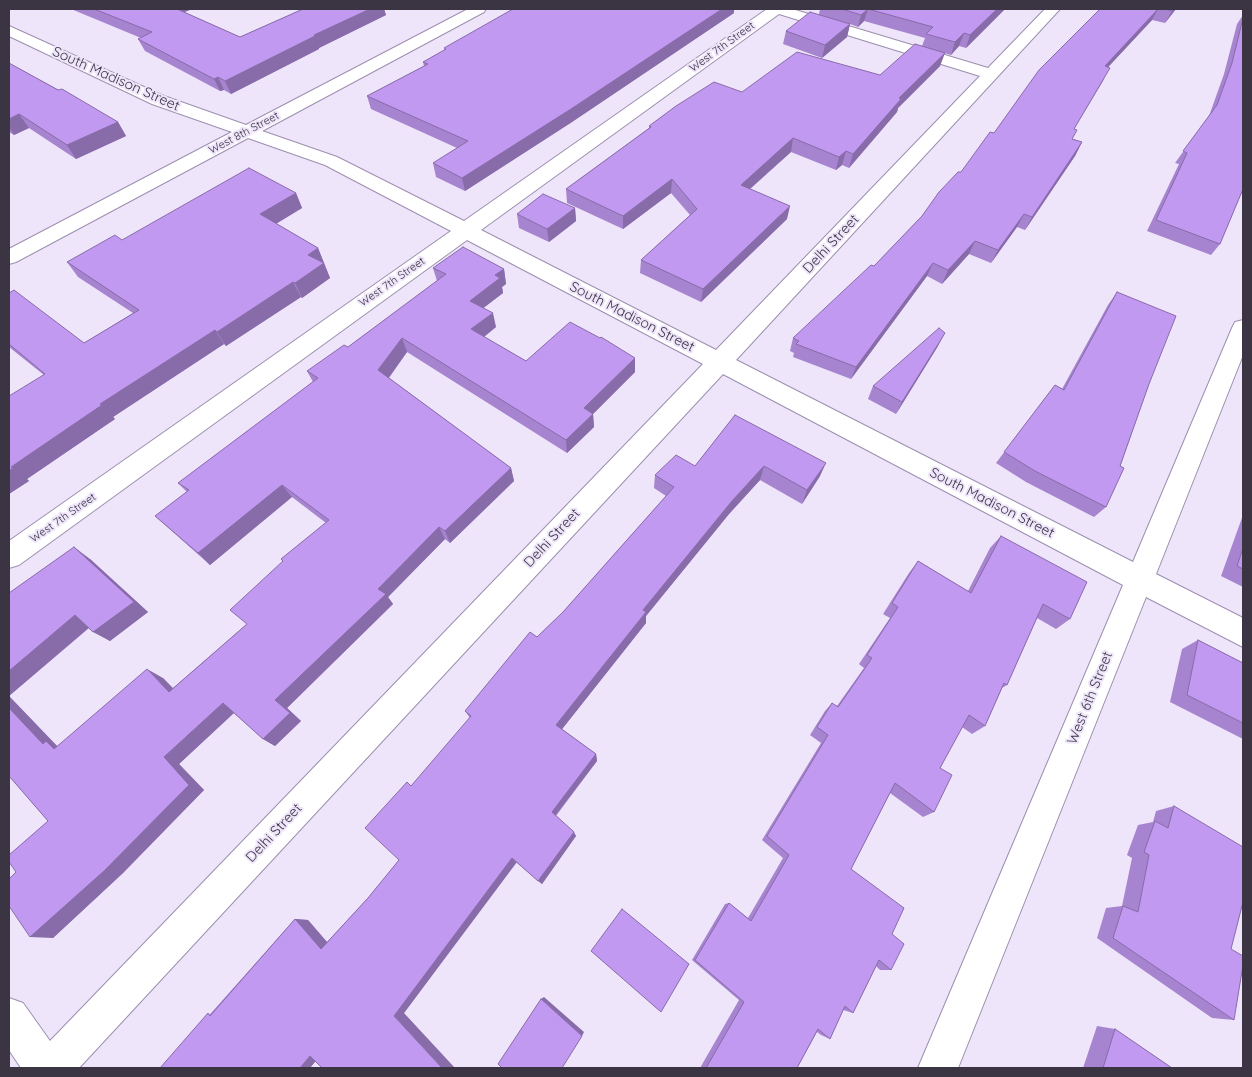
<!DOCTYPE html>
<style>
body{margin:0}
#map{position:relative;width:1252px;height:1077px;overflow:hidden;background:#eee5fa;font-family:Quicksand,sans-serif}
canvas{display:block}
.frame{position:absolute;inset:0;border:10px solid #3b3543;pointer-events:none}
</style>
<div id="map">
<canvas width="1252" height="1077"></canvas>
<div class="frame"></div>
</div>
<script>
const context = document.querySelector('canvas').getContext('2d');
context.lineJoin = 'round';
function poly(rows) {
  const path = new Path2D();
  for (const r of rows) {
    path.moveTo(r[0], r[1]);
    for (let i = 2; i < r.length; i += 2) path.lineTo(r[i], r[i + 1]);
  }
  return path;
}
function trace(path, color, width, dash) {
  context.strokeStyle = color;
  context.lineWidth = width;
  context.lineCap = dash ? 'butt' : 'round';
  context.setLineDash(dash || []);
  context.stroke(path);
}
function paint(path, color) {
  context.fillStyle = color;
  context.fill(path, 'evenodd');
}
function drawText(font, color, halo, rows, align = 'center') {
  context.font = font + ' Quicksand,sans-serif';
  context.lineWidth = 4;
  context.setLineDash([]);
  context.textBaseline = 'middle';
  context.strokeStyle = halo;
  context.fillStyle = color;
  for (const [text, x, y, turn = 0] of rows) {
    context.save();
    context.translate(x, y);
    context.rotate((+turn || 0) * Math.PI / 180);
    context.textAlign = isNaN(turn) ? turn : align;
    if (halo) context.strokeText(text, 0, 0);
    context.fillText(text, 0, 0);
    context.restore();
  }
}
const minor = poly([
 [468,9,486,9,484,12,262,131,337,157,464,221,767,9,792,9,988,68,1045,9,1060,9,736,360,1133,562,1232,328,1235,322,1243,320,1243,355,1156,574,1243,618,1243,647,1146,597,958,1068,918,1068,1123,585,723,374,79,1068,21,1068,9,1050,9,998,23,1003,50,1041,703,364,467,240,19,565,9,568,9,541,451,231,325,165,248,138,16,262,9,264,9,249,232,132,152,104,9,36,9,26,164,96,246,125,468,9],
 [779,14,980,76,716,350,481,230,779,14]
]);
trace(minor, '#9d8faf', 2);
paint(minor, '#fff');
paint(poly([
 [71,9,192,9,184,12,240,37,303,9,384,9,386,15,319,48,319,49,231,94,224,90,220,91,145,51,138,39,141,38],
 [820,9,1005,9,966,48,959,46,951,55,944,53,940,66,898,108,897,112,849,168,842,165,836,170,791,152,749,189,787,219,701,302,640,273,641,260,690,215,671,193,623,229,567,203,566,189,649,128,649,126,742,92,880,75,922,46,925,38,864,21,858,27,850,24,847,37,822,58,783,44,786,31,819,14],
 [1098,9,1176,9,1165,23,1152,20,1108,67,1103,81,1074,129,1072,139,1082,142,1075,156,1025,230,1017,227,991,263,969,254,942,284,927,276,851,379,793,357,794,353,790,351,793,338,874,266,922,216,961,172,1100,10],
 [734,13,572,122,465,191,436,177,433,163,457,148,371,109,367,96,424,66,423,62,445,50,444,48],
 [1243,15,1243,189,1220,244,1211,255,1147,231,1179,164,1175,163,1209,116,1224,74,1237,24],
 [9,63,118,122,126,136,76,159,29,128,14,135,9,132],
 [296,193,302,208,276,224,318,248,330,278,302,298,301,297,226,346,224,344,113,417,115,419,27,479,29,481,9,494,44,375,9,347,9,293,84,343,133,313,78,277,67,262,122,240],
 [575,208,576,221,549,242,519,228,517,214],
 [433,268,504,269,506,284,502,287,503,293,483,308,496,327,484,337,526,361,635,372,593,414,594,427,567,453,407,352,389,378,511,468,514,481,450,543,445,539,388,597,393,604,287,708,301,721,275,746,263,739,234,713,179,764,204,790,123,873,53,938,16,872,48,821,9,776,9,593,90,559,148,612,110,641,89,628,9,696,57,746,163,678,173,688,247,624,283,562,281,559,326,523,292,497,210,565,155,516,187,492,178,483,313,382,307,371,348,347,437,281],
 [1117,292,1149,384,1106,507,1094,517,1026,482,996,463,1055,385,1062,389,1108,305],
 [938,346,896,414,868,399,873,386],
 [735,415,820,476,802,504,760,480,729,514,646,616,646,623,562,729,596,754,597,761,556,816,576,836,542,884,516,862,404,1013,315,1061,310,1068,160,1068,212,1012,295,919,308,920,327,942,368,898,399,860,412,786,470,718,465,711,537,637,563,612,666,496,654,488,655,475,695,466],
 [1243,515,1243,587,1221,576],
 [1001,536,1070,619,1056,629,1037,618,1007,685,1002,688,985,726,972,734,962,727,940,768,934,812,923,817,890,793,851,869,892,934,891,970,880,970,876,966,853,1013,843,1010,830,1039,821,1035,817,1032,797,1068,700,1068,739,1000,692,960,725,904,729,903,748,918,783,858,762,840,821,743,810,735,825,711,832,703,837,706,864,668,859,664,890,618,883,614,909,573,918,561,968,591,990,548],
 [1198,640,1243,663,1243,739,1170,702,1182,649],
 [1174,806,1231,949,1234,1020,1212,1018,1097,938,1106,908,1122,906,1132,858,1127,855,1138,825,1153,822,1156,811],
 [1097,1026,1115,1029,1172,1068,1083,1068]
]), '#a784cf');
paint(poly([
 [169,9,192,9,173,17],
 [370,9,384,9,386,15,319,48,319,49,231,94,225,81,314,35],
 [722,9,734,9,734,13,572,122,465,191,462,178],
 [868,9,864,21,858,27,861,15],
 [997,9,1005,9,966,48,970,35],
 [1158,9,1152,20,1097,79,1105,66],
 [1173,9,1176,9,1165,23,1172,11],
 [850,24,847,37,822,58,825,45],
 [964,33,959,46,951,55,955,42],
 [945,53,940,66,898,108,897,112,849,168,853,154,899,98],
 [218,77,224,90,220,91,214,79],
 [19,114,29,128,14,135,9,127,9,119],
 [118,122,126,136,76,159,67,145],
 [793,138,791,152,739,199,741,185],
 [1082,142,1075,156,1025,230,1032,217],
 [846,151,842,165,836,170,839,157],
 [672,179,671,193,623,229,623,216],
 [296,193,302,208,267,229,260,214],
 [790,206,787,219,701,302,703,289],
 [575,208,576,221,549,242,547,229],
 [1024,214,1017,227,991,263,998,250],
 [975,241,969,254,942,284,948,270],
 [318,248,324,263,315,269,308,255],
 [324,263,330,278,302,298,295,283],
 [933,263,927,276,851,379,856,367],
 [504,269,506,284,502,287,503,293,473,316,470,301,495,275],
 [293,282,301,297,226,346,217,332],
 [493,313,496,327,475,344,471,329],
 [215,330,224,344,113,417,115,419,27,479,29,481,9,494,9,471,11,467,100,404],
 [945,333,938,346,896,414,902,402],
 [402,338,407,352,384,384,378,370],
 [635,358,635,372,593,414,594,427,567,453,566,440,584,408],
 [826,463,820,476,802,504,807,490],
 [764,466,760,480,729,514,646,616,646,623,559,733,556,725,643,610,732,501],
 [511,468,514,481,450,543,445,531],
 [282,485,292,497,210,565,198,553],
 [439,527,445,539,388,597,393,604,287,708,301,721,275,746,263,739,275,700,378,589],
 [74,547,90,559,148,612,110,641,93,632],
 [75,615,92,625,9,696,57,746,65,748,54,749,43,744,9,708,9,671],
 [147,669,163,678,184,700,169,692],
 [223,703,236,711,179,764,204,790,123,873,53,938,30,937,164,757],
 [596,754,597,761,554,817,552,812],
 [574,832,576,836,542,884,538,881],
 [512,858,517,862,404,1013,455,1068,442,1068,394,1016],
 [295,919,308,920,333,949,321,949],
 [544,997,584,1032,582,1036,541,999],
 [324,1051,310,1068,300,1068,310,1056]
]), '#886ba9');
const building = poly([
 [94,9,177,9,240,37,303,9,370,9,314,35,315,36,225,81,218,77,214,79,138,39,152,32,94,9],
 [513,9,722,9,571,109,462,178,433,163,468,141,367,96,428,64,423,62,446,49,444,48,513,9],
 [842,9,997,9,970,35,964,33,955,42,926,34,933,27,868,9,861,15,842,9],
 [1100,9,1158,9,1105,66,1110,68,1074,129,1077,130,1072,139,1082,142,1032,217,1024,214,998,250,975,241,948,270,933,263,856,367,796,344,799,341,793,338,871,265,874,266,922,216,939,192,958,172,961,172,990,132,994,133,1039,70,1100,9],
 [1165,9,1173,9,1172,11,1165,9],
 [810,12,850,24,825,45,786,31,810,12],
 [1243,18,1243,189,1220,244,1156,220,1187,153,1183,151,1217,105,1232,63,1243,18],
 [915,44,945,53,899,98,901,99,853,154,846,151,839,157,793,138,741,185,790,206,703,289,641,260,697,209,672,179,623,216,566,189,651,127,649,126,676,106,714,82,742,92,797,52,880,75,915,44],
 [9,63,58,90,62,89,118,122,67,145,19,114,9,119,9,63],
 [249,168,296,193,260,214,318,248,308,255,324,263,295,283,293,282,217,332,215,330,100,404,102,405,11,467,13,468,9,471,9,396,45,374,9,344,9,293,14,290,84,343,139,310,67,262,115,235,122,240,249,168],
 [543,194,575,208,547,229,517,214,543,194],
 [463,247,504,269,495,275,500,278,470,301,493,313,471,329,526,361,570,322,600,338,601,337,635,358,584,408,593,414,566,440,402,338,378,370,511,468,445,531,439,527,378,589,386,594,275,700,290,713,263,739,223,703,164,757,189,785,104,871,30,937,9,906,9,879,16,872,9,862,9,855,48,821,9,776,9,708,43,744,46,741,54,749,147,669,169,692,247,624,230,610,283,561,281,559,329,520,282,485,198,553,155,516,189,490,178,483,318,378,307,371,344,345,348,347,446,274,433,268,463,247],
 [1117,292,1176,316,1149,384,1120,466,1124,468,1106,507,1035,471,1004,452,1055,385,1064,390,1117,292],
 [939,328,945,333,902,402,873,386,939,328],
 [735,415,826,463,807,490,764,466,732,501,643,610,646,612,556,725,596,754,552,812,574,832,538,881,512,858,394,1016,442,1068,322,1068,310,1056,300,1068,160,1068,208,1013,210,1016,295,919,321,949,368,898,399,860,365,828,407,782,411,786,471,716,465,711,530,632,537,637,563,612,674,487,655,475,676,455,695,466,735,415],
 [1001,536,1087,582,1070,619,1043,604,1007,685,1004,683,985,726,969,715,940,768,952,775,934,812,895,783,851,869,904,908,892,934,904,944,891,970,879,960,853,1013,845,1006,830,1039,818,1029,797,1068,706,1068,744,1002,695,960,729,903,751,921,789,855,767,836,828,735,817,727,832,703,838,707,872,658,867,655,898,607,892,603,918,561,971,593,1001,536],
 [74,547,134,602,93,632,75,615,9,671,9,593,74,547],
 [1243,548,1243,569,1237,566,1243,548],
 [1198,640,1243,663,1243,723,1187,695,1198,640],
 [1174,806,1243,847,1243,902,1231,949,1243,956,1243,965,1234,1020,1113,938,1123,906,1138,912,1149,855,1144,852,1155,821,1168,828,1174,806],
 [622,909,689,964,661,1012,591,951,622,909],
 [541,999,582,1036,562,1068,502,1068,498,1064,541,999],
 [1115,1029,1172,1068,1103,1068,1115,1029]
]);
paint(building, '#c299f1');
trace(building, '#886ba9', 1);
drawText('11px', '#3b3543', '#eee5fa', [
 ["West 7th Street",722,47,-36],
 ["West 8th Street",244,133,-28],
 ["West 7th Street",392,282,-35],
 ["West 7th Street",63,518,-35]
]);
drawText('14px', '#3b3543', '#eee5fa', [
 ["South Madison Street",116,79,24],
 ["Delhi Street",831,244,-47],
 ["South Madison Street",632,317,27],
 ["South Madison Street",992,503,27],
 ["Delhi Street",552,538,-47],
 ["West 6th Street",1090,698,-68],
 ["Delhi Street",274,833,-47]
]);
</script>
